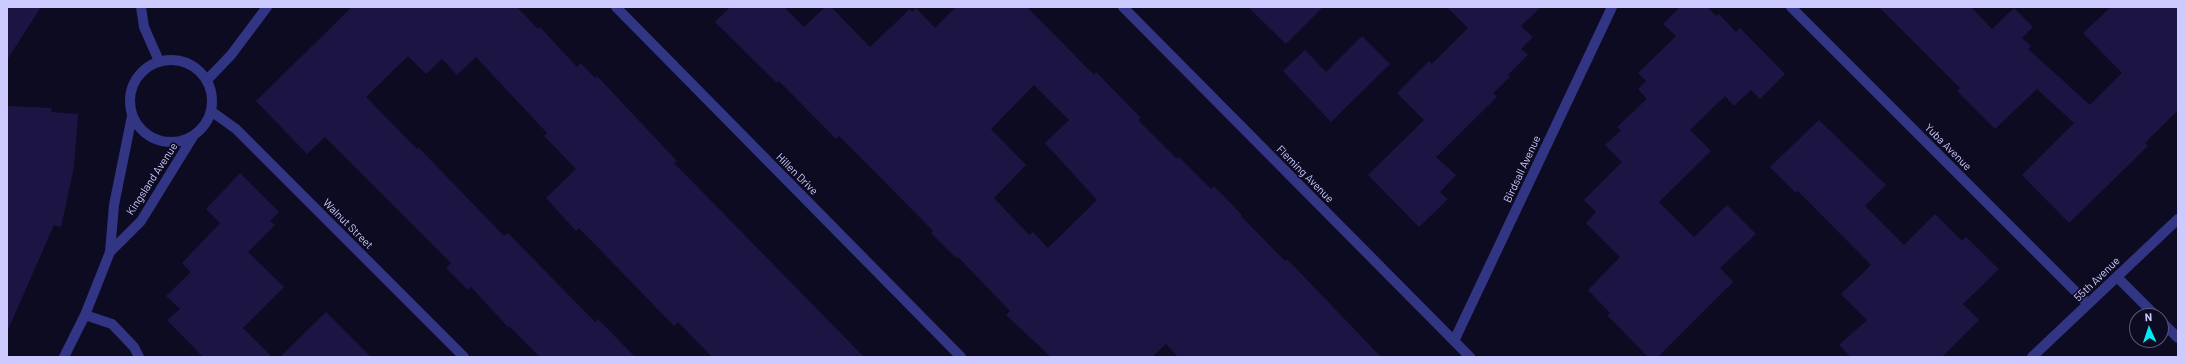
<!DOCTYPE html>
<style>
body{margin:0}
#map{position:relative;width:2185px;height:364px;overflow:hidden;background:#0d0b21;font-family:Barlow,sans-serif}
canvas{display:block}
.frame{position:absolute;inset:0;border:8px solid #cdcaff;pointer-events:none}
.north{position:absolute;left:2129px;top:308px;width:40px;height:40px;box-sizing:border-box;background:#0d0b21;border:1px solid #5a577a;border-radius:50%;rotate:357deg;font-size:11px;font-weight:700;line-height:16px;text-align:center;color:#cdcaff}
.north::after{content:'';display:block;margin:auto;width:14px;height:18px;background:#00ecf5;clip-path:polygon(50% 0,100% 100%,50% 72%,0 100%)}
</style>
<div id="map">
<canvas width="2185" height="364"></canvas>
<div class="frame"></div>
<div class="north">N</div>
</div>
<script>
const context = document.querySelector('canvas').getContext('2d');
context.lineJoin = 'round';
function paint(path, color) {
  context.fillStyle = color;
  context.fill(path, 'evenodd');
}
function poly(rows) {
  const path = new Path2D();
  for (const r of rows) {
    if (r.length === 3) {
      path.moveTo(r[0] + r[2], r[1]);
      path.arc(r[0], r[1], r[2], 0, 2 * Math.PI);
      continue;
    }
    path.moveTo(r[0], r[1]);
    for (let i = 2; i < r.length; i += 2) path.lineTo(r[i], r[i + 1]);
  }
  return path;
}
function trace(path, color, width, dash) {
  context.strokeStyle = color;
  context.lineWidth = width;
  context.lineCap = dash ? 'butt' : 'round';
  context.setLineDash(dash || []);
  context.stroke(path);
}
function drawText(font, color, halo, rows, align = 'center') {
  context.font = font + ' Barlow,sans-serif';
  context.lineWidth = 3.5;
  context.setLineDash([]);
  context.textBaseline = 'middle';
  context.strokeStyle = halo;
  context.fillStyle = color;
  for (const [text, x, y, turn = 0] of rows) {
    context.save();
    context.translate(x, y);
    context.rotate((+turn || 0) * Math.PI / 180);
    context.textAlign = isNaN(turn) ? turn : align;
    if (halo) context.strokeText(text, 0, 0);
    context.fillText(text, 0, 0);
    context.restore();
  }
}
paint(poly([
 [7,7,41,7,7,60],
 [352,7,517,7,538,29,540,27,577,67,581,63,595,78,597,76,677,161,674,163,864,357,712,357,678,322,674,326,579,228,576,231,546,198,576,169,544,136,547,133,476,57,457,75,442,59,426,74,408,56,366,97,417,149,418,147,504,236,508,233,595,322,598,319,635,357,540,357,509,326,508,327,471,287,468,290,446,268,451,263,325,137,307,154,256,101],
 [730,7,784,7,804,27,825,7,831,7,870,47,910,9,912,12,916,8,935,28,956,7,1027,7,1094,75,1096,72,1141,118,1138,120,1177,159,1179,157,1211,189,1214,186,1242,215,1241,216,1285,261,1287,259,1381,357,1178,357,1166,344,1152,357,1051,357,1006,315,1010,311,958,257,956,258,931,233,933,231,884,181,839,136,836,139,779,81,777,83,715,22],
 [1034,85,1069,120,1045,143,1097,200,1048,248,1033,232,1029,235,994,198,1026,165,991,129],
 [1248,7,1323,7,1286,44],
 [1447,7,1541,7,1521,26,1533,37,1521,49,1528,55,1508,75,1510,77,1493,93,1497,97,1436,157,1456,175,1440,192,1448,199,1419,227,1368,175,1424,120,1397,93,1429,61,1432,64,1468,28],
 [1680,7,1707,7,1716,16,1719,14,1736,32,1740,28,1785,74,1760,99,1751,90,1734,106,1725,96,1690,130,1711,151,1659,202,1694,237,1727,205,1756,234,1720,268,1733,282,1658,357,1648,357,1607,315,1610,313,1588,290,1620,257,1586,223,1596,212,1584,200,1622,162,1605,145,1621,130,1617,127,1647,99,1638,89,1646,81,1638,73,1676,36,1663,24],
 [1879,7,1971,7,1992,29,2014,8,2033,27,2022,38,2031,46,2028,49,2090,105,2122,73,2083,33,2111,7,2178,7,2178,110,2145,143,2148,146,2069,223,2022,175,2074,123,2037,89,1995,129,1957,91,1960,88],
 [1362,36,1390,64,1331,122,1283,71,1305,50,1326,72],
 [7,106,52,108,51,112,78,114,74,167,61,227,54,225,7,332],
 [1819,120,1886,185,1865,206,1904,245,1935,214,1962,241,1966,237,1999,269,1963,304,1979,320,1942,357,1851,357,1839,345,1867,320,1841,294,1871,265,1798,191,1796,193,1770,167],
 [240,173,279,212,270,221,275,225,248,252,284,287,243,328,272,357,203,357,167,320,180,309,166,296,191,272,182,263,220,223,206,209],
 [326,312,371,357,280,357]
]), '#1c1543');
trace(poly([
 [141,7,144,27,159,61],
 [616,7,961,357],
 [1123,7,1470,357],
 [1791,7,2088,304],
 [171,101,41],
 [207,80,231,55,267,7],
 [211,111,236,129,464,357],
 [110,252,141,221,194,135],
 [2117,277,2156,316],
 [85,315,112,324,134,347,139,357],
 [2161,321,2178,338],
 [1454,341,1612,7],
 [64,357,85,315,110,252,114,205,132,116],
 [2032,357,2178,219]
]), '#323484', 10);
drawText('11px', '#cdcaff', '#0d0b21', [
 ["Yuba Avenue",1948,147,45],
 ["Birdsall Avenue",1522,169,-65],
 ["Hillen Drive",797,174,45],
 ["Fleming Avenue",1305,174,45],
 ["Kingsland Avenue",152,179,-57],
 ["Walnut Street",348,224,45],
 ["55th Avenue",2097,279,-44]
]);
</script>
